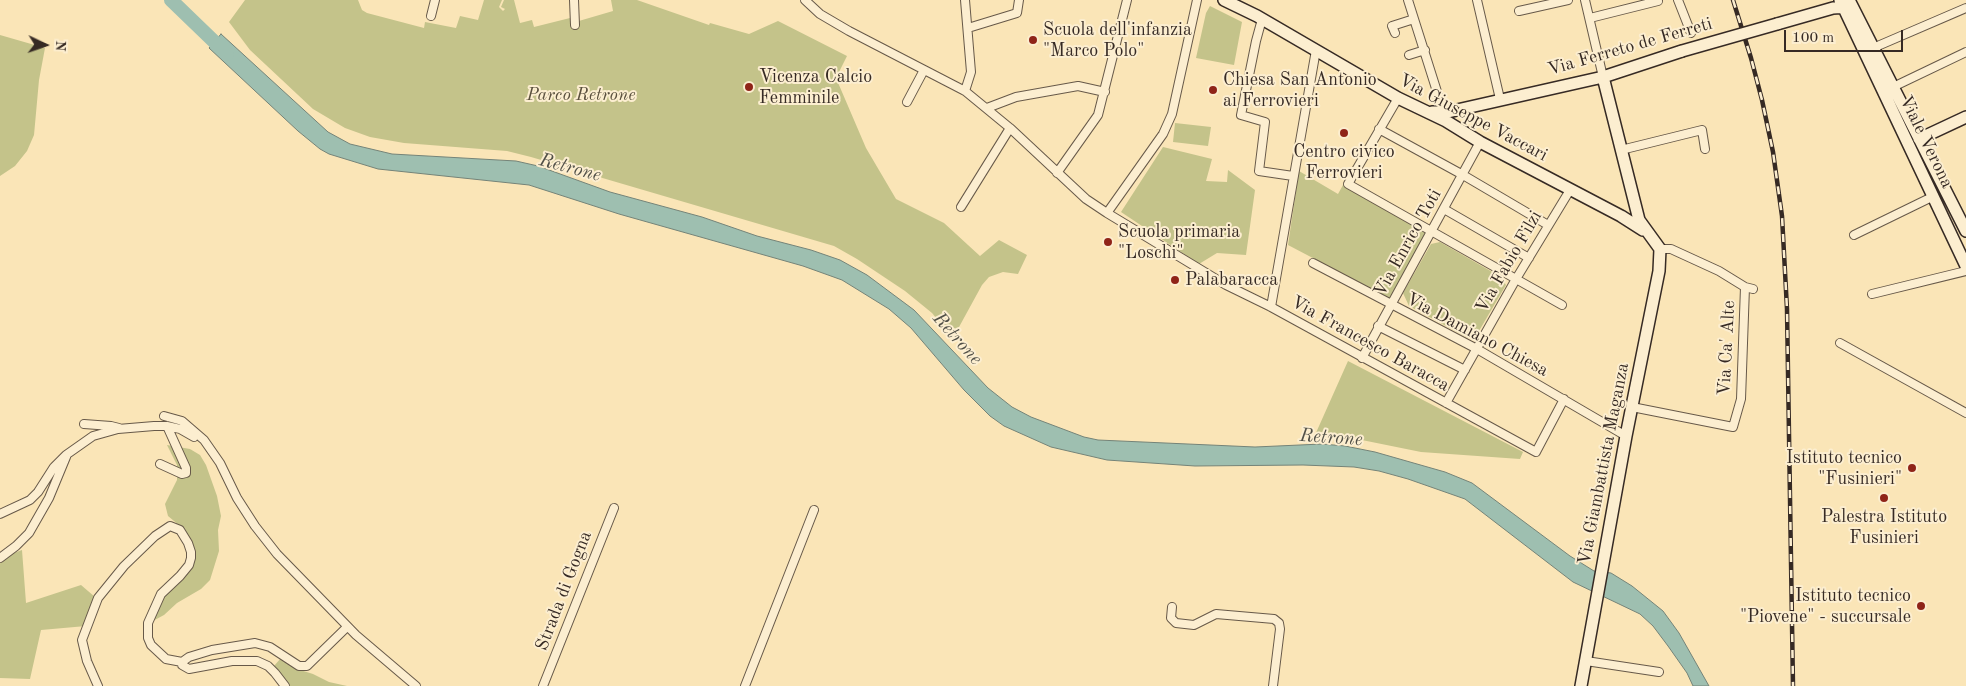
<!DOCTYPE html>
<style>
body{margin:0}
#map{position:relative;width:1966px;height:686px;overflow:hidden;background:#fae5b7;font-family:"Old Standard TT",serif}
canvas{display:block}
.north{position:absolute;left:20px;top:20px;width:50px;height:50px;-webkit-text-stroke:4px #fceed0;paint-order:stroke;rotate:93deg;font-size:14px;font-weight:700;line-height:20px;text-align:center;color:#362a24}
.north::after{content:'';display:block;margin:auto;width:18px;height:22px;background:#362a24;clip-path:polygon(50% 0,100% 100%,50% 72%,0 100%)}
.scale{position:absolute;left:1784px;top:30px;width:119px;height:22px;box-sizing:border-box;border:2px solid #362a24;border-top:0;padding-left:6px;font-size:15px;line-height:18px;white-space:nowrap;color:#362a24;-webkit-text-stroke:4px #fceed0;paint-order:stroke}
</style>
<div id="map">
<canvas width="1966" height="686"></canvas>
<div class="north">N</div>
<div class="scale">100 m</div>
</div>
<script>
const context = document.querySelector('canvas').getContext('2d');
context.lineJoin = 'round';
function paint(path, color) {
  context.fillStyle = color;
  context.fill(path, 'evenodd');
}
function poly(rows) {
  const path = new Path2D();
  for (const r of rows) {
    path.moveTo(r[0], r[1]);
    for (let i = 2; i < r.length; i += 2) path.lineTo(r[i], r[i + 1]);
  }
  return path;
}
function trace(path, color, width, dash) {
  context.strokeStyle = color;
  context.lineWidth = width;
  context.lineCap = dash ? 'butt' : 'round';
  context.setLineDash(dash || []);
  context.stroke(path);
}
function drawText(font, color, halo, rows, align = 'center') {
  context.font = font + ' "Old Standard TT",serif';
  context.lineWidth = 4;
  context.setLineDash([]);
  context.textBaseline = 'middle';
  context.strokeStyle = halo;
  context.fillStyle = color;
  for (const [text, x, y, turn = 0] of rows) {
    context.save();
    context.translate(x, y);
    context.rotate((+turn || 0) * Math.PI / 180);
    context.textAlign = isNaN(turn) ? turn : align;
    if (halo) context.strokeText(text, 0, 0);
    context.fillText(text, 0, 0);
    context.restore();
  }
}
paint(poly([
 [245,0,358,0,362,10,367,13,424,28,425,22,456,28,460,16,478,20,484,0,502,0,499,7,503,11,505,9,501,7,504,0,514,0,520,23,532,20,534,27,570,18,572,23,613,11,611,0,637,0,709,25,710,23,749,34,778,21,847,56,836,78,866,148,896,199,944,223,980,256,999,240,1027,255,1018,274,1003,272,989,277,982,285,953,338,932,313,905,291,857,259,834,246,531,157,507,151,404,143,370,137,345,128,313,109,250,50,229,22],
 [1210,6,1242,22,1234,65,1196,58,1206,13],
 [0,35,45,48,39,80,34,135,27,151,15,166,0,176],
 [1175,123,1211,127,1208,146,1173,142],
 [1163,147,1212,159,1206,181,1227,182,1228,170,1255,190,1246,255,1217,253,1199,264,1121,212],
 [1299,171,1338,194,1343,185,1428,232,1392,297,1389,298,1288,245],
 [1440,242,1501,277,1506,285,1476,336,1468,338,1409,306,1403,293,1431,244],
 [1348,361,1523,452,1520,459,1421,452,1347,437,1315,435],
 [167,445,190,449,200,455,206,465,217,496,221,516,218,530,219,551,210,580,201,589,177,603,164,615,149,623,166,588,186,574,192,561,186,534,180,526,168,516,165,504,177,480,177,465],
 [22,550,26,603,81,585,95,597,86,626,41,630,30,679,0,678,0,558],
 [281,658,297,669,313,674,329,682,347,686,288,686,274,666]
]), '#c4c38a');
const water = poly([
 [221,34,328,132,350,144,392,154,516,161,538,166,610,192,702,217,757,236,811,250,840,260,867,275,914,310,988,388,1012,407,1031,417,1084,437,1098,440,1255,447,1322,444,1345,446,1375,452,1445,472,1472,483,1570,556,1594,571,1611,573,1632,586,1663,611,1679,633,1709,686,1693,686,1687,673,1668,646,1653,626,1640,614,1573,582,1465,499,1408,479,1379,471,1354,467,1303,465,1195,466,1107,460,1051,447,1004,426,990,416,964,390,911,328,889,309,842,280,803,266,619,214,529,185,378,169,329,154,320,149,298,131,209,48,221,34]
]);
paint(water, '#9ebfb0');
trace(water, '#748378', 1);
trace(poly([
 [171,0,227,54]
]), '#9ebfb0', 14);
const street = poly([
 [574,0,575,25],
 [805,0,820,14,849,31,965,91,1010,128,1086,199,1107,213,1226,285,1271,307,1536,452,1564,399],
 [1408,0,1440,101,1448,112],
 [1477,0,1500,99],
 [1585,0,1603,77],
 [1678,0,1691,33],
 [1519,11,1568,0],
 [431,16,435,0],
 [1590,18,1658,1],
 [1262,19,1256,41,1241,115,1265,122,1259,171,1293,176],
 [968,28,1017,13,1019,0],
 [1395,33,1392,26,1414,19],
 [1873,48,1966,8],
 [1409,55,1425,50],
 [1893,87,1966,52],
 [965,91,971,72,965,0],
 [1398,98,1348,184,1562,305],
 [907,102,924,70],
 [987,108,1016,97,1078,86,1105,92],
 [1379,129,1463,175,1548,225],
 [1621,150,1702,130,1705,149],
 [1057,173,1098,115,1127,0],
 [961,207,1010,128],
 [1444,209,1529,258],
 [1107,213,1163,134,1172,114,1197,0],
 [1854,235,1934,196],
 [1660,249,1671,249,1719,271,1745,287,1753,289],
 [1313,263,1477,349,1626,436],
 [1872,294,1966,271],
 [1271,307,1316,50],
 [1378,326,1465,370],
 [1840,343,1966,413],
 [1362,358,1480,142],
 [1446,403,1516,279,1570,190],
 [1632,407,1733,427,1741,399,1745,287],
 [164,416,182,421,204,440,220,463,237,498,255,526,277,554,356,635,416,686],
 [84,424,111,426,119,428],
 [160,464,182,474,186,473,186,468,167,426],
 [0,514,30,500,38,492,54,467,66,455,93,436,118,429,154,426,167,426,180,429,194,437],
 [0,558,16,546,29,533,49,498,66,457],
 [1172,607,1171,618,1176,623,1194,625,1216,614,1274,619,1279,623,1280,629,1273,686],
 [1586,661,1659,672],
 [182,662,182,665,189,669,232,661,257,661,268,666,275,673,285,686],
 [98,686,87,661,82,640,98,598,124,566,155,536,170,526,180,530,188,543,191,552,191,558,189,565,180,576,161,594,148,623,148,638,151,645,166,659,182,662,189,657,212,650,255,643,270,647,299,666,307,666,347,627],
 [543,686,614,508],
 [745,686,814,510]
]);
const secondary = poly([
 [1224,0,1257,16,1398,98,1446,121,1480,142,1621,216,1643,230],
 [1840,0,1966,266],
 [1849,0,1966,231],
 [1777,24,1833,8,1848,7,1850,9],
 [1432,112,1448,112,1603,77,1682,51],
 [1919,139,1966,117],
 [1581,686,1626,436,1659,271,1660,249,1639,220,1603,77]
]);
trace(street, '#675949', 10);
trace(secondary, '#362a24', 14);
trace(street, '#fceed0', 8);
trace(secondary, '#fceed0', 11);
const rail = poly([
 [1733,0,1751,58,1762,100,1773,152,1782,216,1787,309,1793,686]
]);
trace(rail, '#362a24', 4.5);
trace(rail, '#fceed0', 2.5, [8]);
const secondaryBridge = poly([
 [1682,51,1777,24]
]);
trace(secondaryBridge, '#362a24', 14, []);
trace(secondaryBridge, '#fceed0', 11);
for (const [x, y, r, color] of [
 [1033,40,5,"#8f2418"],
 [749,87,5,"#8f2418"],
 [1213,90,5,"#8f2418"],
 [1344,133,5,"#8f2418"],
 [1108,242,5,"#8f2418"],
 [1175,280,5,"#8f2418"],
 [1912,468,5,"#8f2418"],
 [1884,498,5,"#8f2418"],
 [1921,606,5,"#8f2418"]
]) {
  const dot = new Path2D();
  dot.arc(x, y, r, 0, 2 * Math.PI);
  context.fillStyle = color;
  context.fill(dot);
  trace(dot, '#fceed0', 2);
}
drawText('18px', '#362a24', '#fceed0', [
 ["Scuola dell'infanzia",1043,30],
 ["\"Marco Polo\"",1043,51],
 ["Vicenza Calcio",759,77],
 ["Femminile",759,98],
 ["Chiesa San Antonio",1223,80],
 ["ai Ferrovieri",1223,101],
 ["Centro civico",1344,152,"center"],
 ["Ferrovieri",1344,173,"center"],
 ["Scuola primaria",1118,232],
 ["\"Loschi\"",1118,253],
 ["Palabaracca",1185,280],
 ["Istituto tecnico",1902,458,"right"],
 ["\"Fusinieri\"",1902,479,"right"],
 ["Palestra Istituto",1884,517,"center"],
 ["Fusinieri",1884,538,"center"],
 ["Istituto tecnico",1911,596,"right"],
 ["\"Piovene\" - succursale",1911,617,"right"]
], 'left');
drawText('18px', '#362a24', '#fceed0', [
 ["Via Ferreto de Ferreti",1630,47,-16],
 ["Via Giuseppe Vaccari",1473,118,28],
 ["Viale Verona",1926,142,64],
 ["Via Enrico Toti",1408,243,-61],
 ["Via Fabio Filzi",1509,262,-60],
 ["Via Damiano Chiesa",1477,335,28],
 ["Via Francesco Baracca",1370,344,29],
 ["Via Ca' Alte",1727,348,-87],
 ["Via Giambattista Maganza",1604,464,-79],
 ["Strada di Gogna",564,591,-69]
]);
drawText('italic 18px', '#5a503e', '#fceed0', [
 ["Parco Retrone",581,95]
]);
drawText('italic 19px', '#504f47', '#fceed0', [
 ["Retrone",570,168,15],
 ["Retrone",957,339,48],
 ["Retrone",1331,438,4]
]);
</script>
